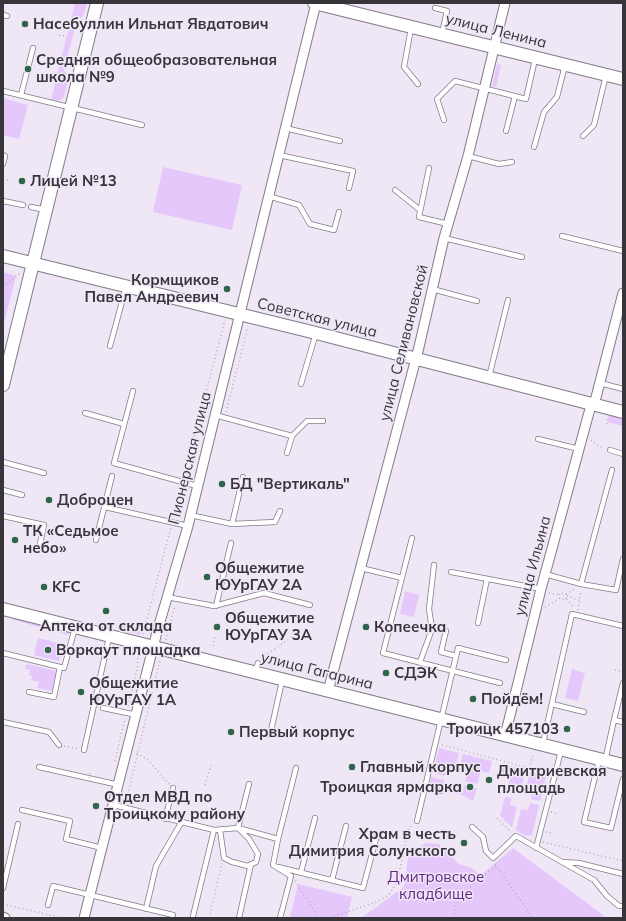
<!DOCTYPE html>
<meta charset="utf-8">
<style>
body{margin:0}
#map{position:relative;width:626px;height:921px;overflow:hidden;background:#efe7f5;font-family:Mulish,sans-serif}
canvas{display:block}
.frame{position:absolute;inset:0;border:4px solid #38353a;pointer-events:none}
</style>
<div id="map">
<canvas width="626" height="921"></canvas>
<div class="frame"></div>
</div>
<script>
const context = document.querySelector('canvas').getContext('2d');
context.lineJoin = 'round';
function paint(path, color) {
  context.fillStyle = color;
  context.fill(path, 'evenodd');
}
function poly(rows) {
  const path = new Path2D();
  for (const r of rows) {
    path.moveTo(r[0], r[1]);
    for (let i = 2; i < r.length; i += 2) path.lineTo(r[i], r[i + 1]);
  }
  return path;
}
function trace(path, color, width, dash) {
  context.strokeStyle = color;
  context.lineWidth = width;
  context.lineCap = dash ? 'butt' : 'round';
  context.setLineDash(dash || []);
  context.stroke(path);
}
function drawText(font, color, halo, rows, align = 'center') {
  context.font = font + ' Mulish,sans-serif';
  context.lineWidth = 3;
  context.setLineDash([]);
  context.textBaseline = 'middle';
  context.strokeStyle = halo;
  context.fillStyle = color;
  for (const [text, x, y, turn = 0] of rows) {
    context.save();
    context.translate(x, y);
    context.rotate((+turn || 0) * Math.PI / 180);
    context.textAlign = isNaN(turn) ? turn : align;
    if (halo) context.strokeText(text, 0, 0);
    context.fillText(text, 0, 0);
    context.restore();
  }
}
paint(poly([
 [75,3,87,3,83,17,77,19,64,71,69,75,64,97,59,101,51,100],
 [497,64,501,65,496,87,492,86],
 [3,98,28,105,19,139,3,135],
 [163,167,242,185,232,230,153,212],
 [3,272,16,276,3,327],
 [609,415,623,418,623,426,607,422],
 [405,591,419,595,414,617,400,614],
 [20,618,70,630,68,635,10,619],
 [120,624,141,629,140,635,119,629],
 [38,638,63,644,59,661,34,655],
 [26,664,57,671,52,691,37,688,39,682,31,680,32,676,29,675,30,670,25,669],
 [572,669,585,673,578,701,565,698],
 [439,748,459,753,454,770,447,769,445,776,433,773],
 [463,754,492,761,489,773,481,771,477,784,465,781,467,774,458,772],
 [504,764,526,771,521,789,515,787,513,794,506,792,510,779,501,776],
 [530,772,546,776,540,801,531,799,532,793,525,791],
 [431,777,444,780,443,788,463,793,464,785,477,788,473,801,462,795,429,787],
 [505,797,512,798,510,805,517,807,512,827,500,816],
 [530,803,539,805,532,835,525,836,516,830,521,809,528,810],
 [425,843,439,844,459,864,470,867,481,875,513,848,607,918,361,918,404,887,408,858],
 [298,884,352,897,347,918,290,918]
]), '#e6c7fc');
const lane = poly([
 [435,8,447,11,442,33],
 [3,15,7,16],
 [411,28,404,67,418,84],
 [3,91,142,125],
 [21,95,33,48],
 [444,120,437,99,455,81,526,99,535,59],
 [285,128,340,141],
 [506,131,515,96],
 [583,136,594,125,606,75],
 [534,147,544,112,557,97,565,65],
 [3,155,5,156,3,164],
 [279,155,353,171,349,188],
 [468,156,499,164,512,162],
 [429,168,419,217,448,224],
 [395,190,420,210],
 [268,196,299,205,310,224,334,230,339,212],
 [3,201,23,205],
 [31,207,46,210],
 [562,236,623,251],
 [444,238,522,257],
 [432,289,477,301],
 [110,346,126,287],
 [489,377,508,300],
 [600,383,623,389],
 [301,384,316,333],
 [133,391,114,463,197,486],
 [85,413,124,424],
 [215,415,292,436,287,453],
 [292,436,307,421,323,421],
 [538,439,579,449],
 [610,450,623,454],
 [3,462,44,473],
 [3,490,22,495],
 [105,507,188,526],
 [190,515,232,524,275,522,280,511],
 [3,516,44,525,40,544],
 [232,524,243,477],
 [412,538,383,653,500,683],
 [96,540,112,476],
 [361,568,402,578],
 [451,572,541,589],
 [545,574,581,584,612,470],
 [581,584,616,590,623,559],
 [167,597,214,606,264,593,310,605],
 [216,606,231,543],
 [478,623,487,579],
 [446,631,441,652,456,656],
 [3,653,64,668,75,628],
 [420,662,432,629,429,609,434,565],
 [255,672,258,663],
 [29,692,54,697,60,667],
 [552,704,584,712],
 [103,708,137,715],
 [614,720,623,683],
 [3,722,49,732,59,745],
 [261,733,270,735,282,681],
 [543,743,572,614,623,626],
 [84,750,109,637],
 [599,760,584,822,611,828,623,779],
 [605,761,614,720,623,722],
 [39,767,119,785],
 [425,789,440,791],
 [114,805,214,830,238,828,278,839,273,865,291,876,280,918],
 [22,810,70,821,66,839,102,848],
 [165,819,173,788],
 [417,821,458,648,506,660],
 [472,827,483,837,486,851,493,858,516,836,594,880,607,896,619,906,623,906],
 [220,830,224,858,232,862,248,866,256,862,258,854,249,839,238,828,249,784],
 [278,839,296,768],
 [536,848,561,751],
 [563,862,579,863,623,874],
 [278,867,363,888,377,835],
 [301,872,315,818],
 [332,880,346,826],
 [3,888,18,824],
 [48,905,53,886,173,915],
 [146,909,156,866,181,823],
 [193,916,214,830],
 [239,918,251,864]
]);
const street = poly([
 [594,405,623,293],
 [328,691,419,347,444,238,468,156,505,3],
 [505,736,541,589,591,405],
 [3,917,5,918],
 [84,918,157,632,188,526,316,3]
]);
const secondary = poly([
 [314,3,623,79],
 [3,256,316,333,623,412],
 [3,385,97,3],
 [3,609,623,765]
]);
trace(lane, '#827b87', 6);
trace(street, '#827b87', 11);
trace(secondary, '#827b87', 14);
trace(poly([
 [59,35,66,36],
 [3,179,9,180],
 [3,287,20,273],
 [3,296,3,298],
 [226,412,248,327],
 [607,424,608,418],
 [591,440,604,449],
 [184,475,225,320],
 [173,516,181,489],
 [549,593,559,595],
 [566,594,575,589],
 [567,596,579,600],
 [566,599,566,594,560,593,559,597,560,599,566,599,574,607],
 [545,607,559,599],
 [578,610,581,590],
 [143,634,171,527],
 [166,640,175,605],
 [213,646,215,635],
 [261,658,291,638,294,631],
 [615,670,623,672],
 [128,706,137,670,138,653],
 [519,728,521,720],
 [442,745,548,773],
 [64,746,78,749],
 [137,753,148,760,169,784],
 [115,761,125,718],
 [528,772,533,755],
 [205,785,211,765],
 [556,791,562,792],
 [126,802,160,660],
 [551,812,557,814],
 [497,818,511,832],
 [546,832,552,833],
 [543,842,623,861],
 [495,864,533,918],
 [295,881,319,918],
 [3,904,62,918],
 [209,918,222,863],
 [330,918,376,902,389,895,397,882,409,828,413,825],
 [453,918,456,906,475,881,497,866]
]), '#b4adb9', 1.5, [1, 3]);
trace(lane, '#fff', 4.5);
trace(street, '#fff', 9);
trace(secondary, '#fff', 12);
trace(poly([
 [89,782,90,771]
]), '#b4adb9', 1.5, [1, 3]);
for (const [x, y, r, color] of [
 [25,24,4,"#2f654b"],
 [28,69,4,"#2f654b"],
 [22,181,4,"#2f654b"],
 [227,289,4,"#2f654b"],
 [222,484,4,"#2f654b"],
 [49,500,4,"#2f654b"],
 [15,540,4,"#2f654b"],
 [207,577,4,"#2f654b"],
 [44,587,4,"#2f654b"],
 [106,611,4,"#2f654b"],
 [217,627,4,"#2f654b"],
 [366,627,4,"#2f654b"],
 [48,650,4,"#2f654b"],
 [386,673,4,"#2f654b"],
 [81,692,4,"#2f654b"],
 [473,699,4,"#2f654b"],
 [567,729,4,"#2f654b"],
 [231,732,4,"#2f654b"],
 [352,767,4,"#2f654b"],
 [489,780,4,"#2f654b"],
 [470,787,4,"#2f654b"],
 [96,806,4,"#2f654b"],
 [464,843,4,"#2f654b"]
]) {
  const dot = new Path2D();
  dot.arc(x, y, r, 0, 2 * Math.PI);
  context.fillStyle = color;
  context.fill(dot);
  trace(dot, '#efe7f5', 1.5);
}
drawText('bold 15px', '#38353a', '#efe7f5', [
 ["Насебуллин Ильнат Явдатович",33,24],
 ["Средняя общеобразовательная",36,60],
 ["школа №9",36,77],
 ["Лицей №13",30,181],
 ["Кормщиков",219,280,"right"],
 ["Павел Андреевич",219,297,"right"],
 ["БД \"Вертикаль\"",230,484],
 ["Доброцен",57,500],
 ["ТК «Седьмое",23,531],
 ["небо»",23,548],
 ["Общежитие",215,568],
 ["ЮУрГАУ 2А",215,585],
 ["KFC",52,587],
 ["Общежитие",225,618],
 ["ЮУрГАУ 3А",225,635],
 ["Аптека от склада",106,626,"center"],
 ["Копеечка",374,627],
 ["Воркаут площадка",56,650],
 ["СДЭК",394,673],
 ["Общежитие",89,683],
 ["ЮУрГАУ 1А",89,700],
 ["Пойдём!",481,699],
 ["Троицк 457103",559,729,"right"],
 ["Первый корпус",239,732],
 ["Главный корпус",360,767],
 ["Дмитриевская",497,771],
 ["площадь",497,788],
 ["Троицкая ярмарка",462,787,"right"],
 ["Отдел МВД по",104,797],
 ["Троицкому району",104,814],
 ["Храм в честь",456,834,"right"],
 ["Димитрия Солунского",456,851,"right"]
], 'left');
drawText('15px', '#38353a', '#efe7f5', [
 ["улица Ленина",496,31,14],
 ["Советская улица",317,318,14],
 ["улица Селивановской",404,343,-76],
 ["Пионерская улица",190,458,-76],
 ["улица Ильина",533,566,-75],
 ["улица Гагарина",317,671,14]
]);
drawText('15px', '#632585', '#efe7f5', [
 ["Дмитровское",436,877],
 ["кладбище",436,894]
]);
</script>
